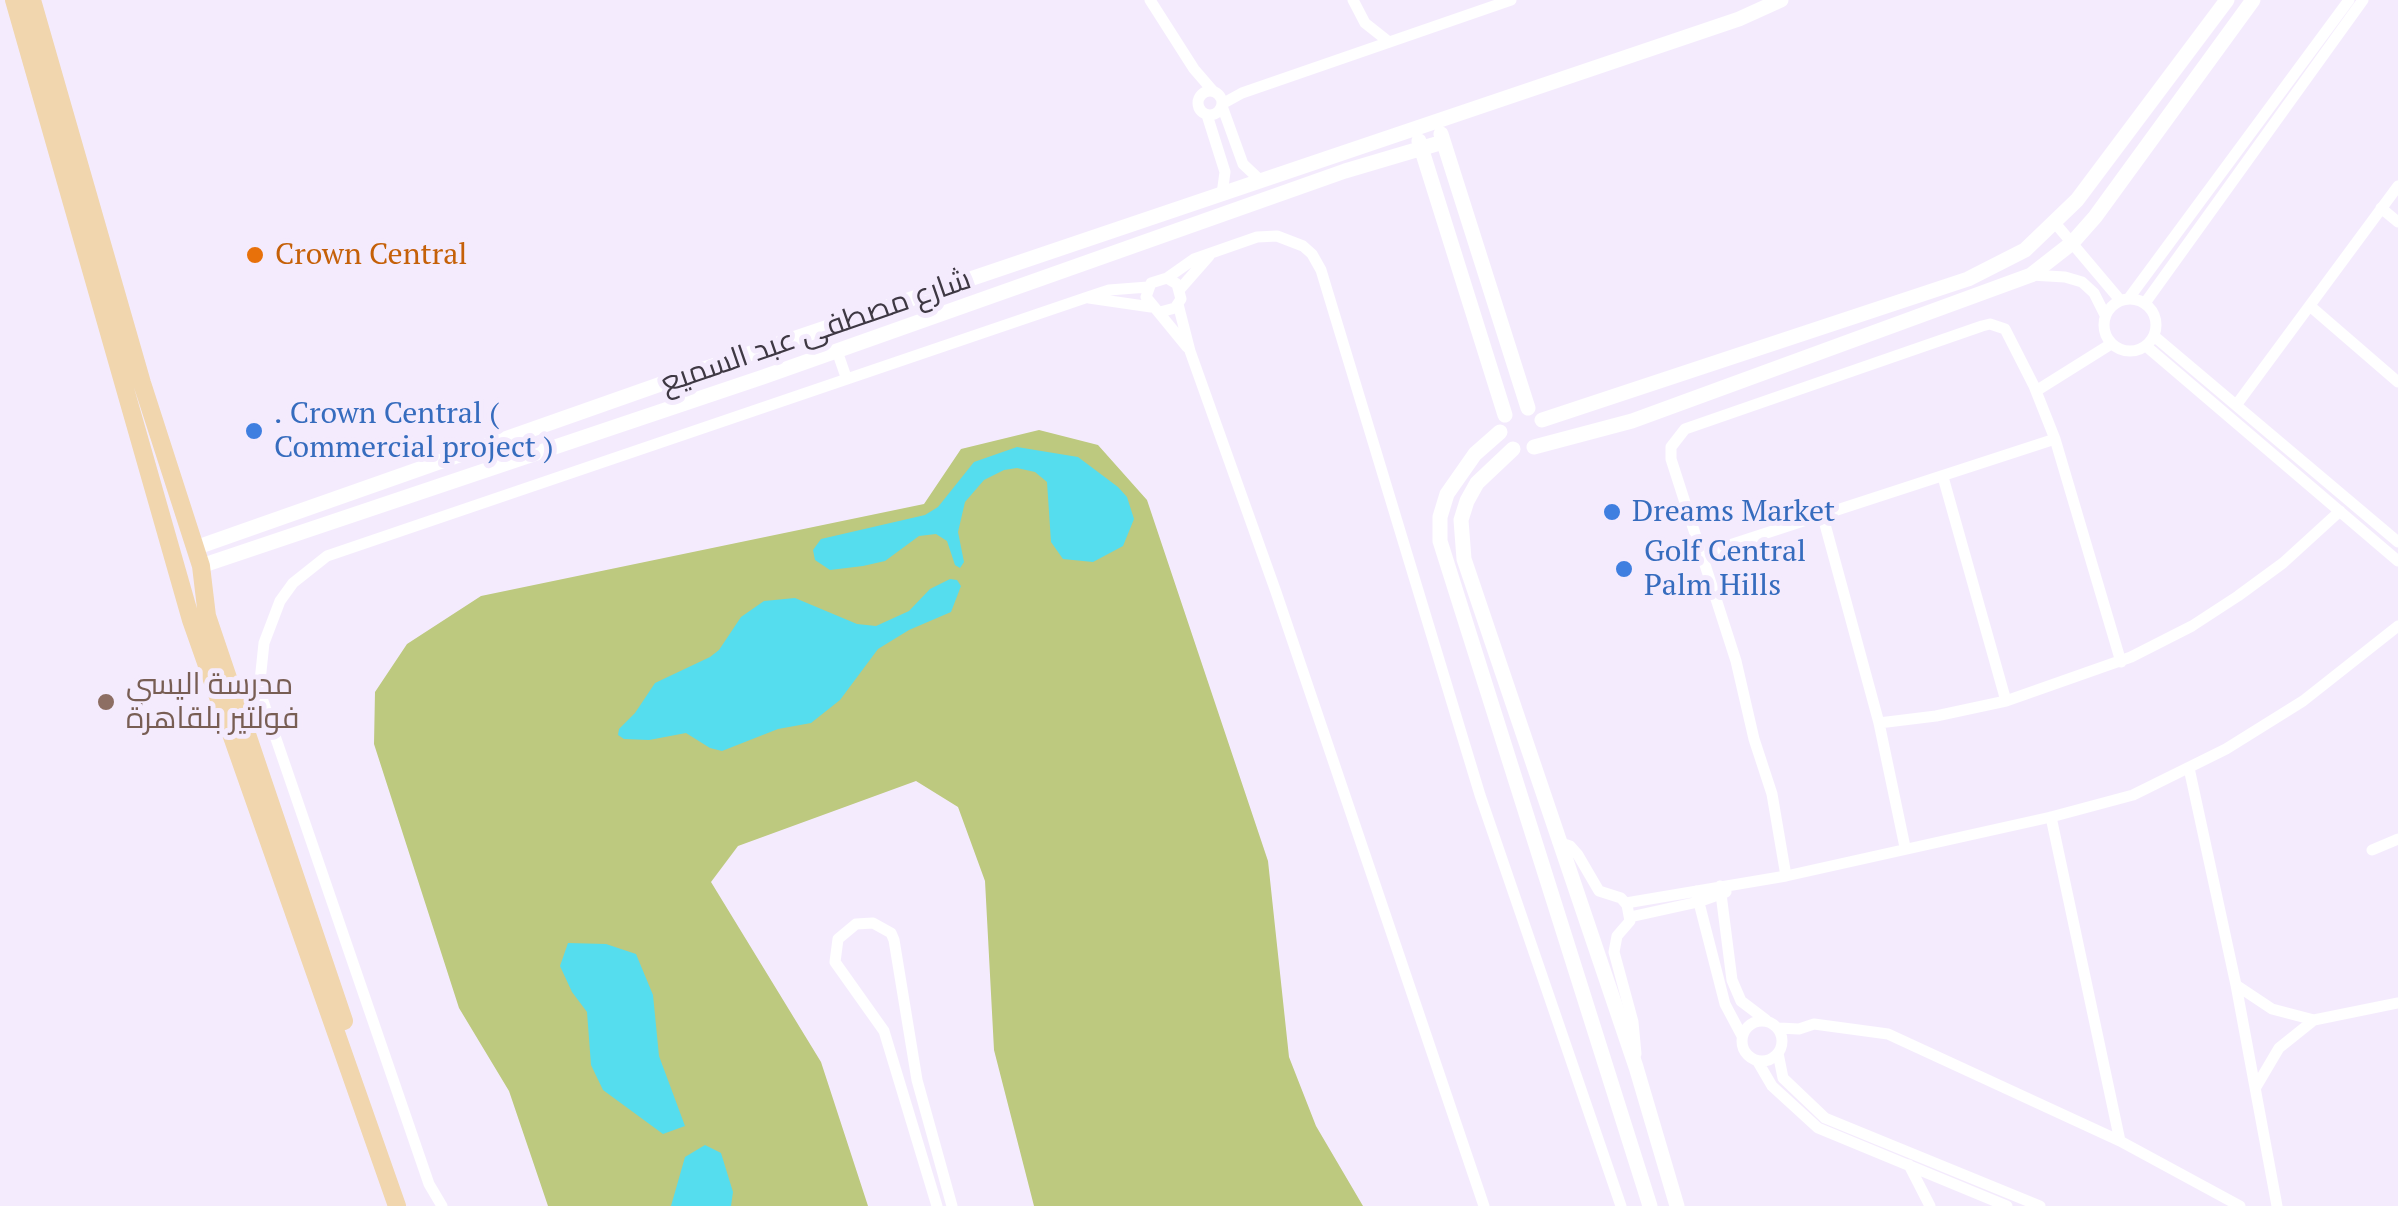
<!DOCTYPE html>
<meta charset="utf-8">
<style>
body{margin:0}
canvas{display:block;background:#f4ebfd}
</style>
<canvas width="2398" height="1206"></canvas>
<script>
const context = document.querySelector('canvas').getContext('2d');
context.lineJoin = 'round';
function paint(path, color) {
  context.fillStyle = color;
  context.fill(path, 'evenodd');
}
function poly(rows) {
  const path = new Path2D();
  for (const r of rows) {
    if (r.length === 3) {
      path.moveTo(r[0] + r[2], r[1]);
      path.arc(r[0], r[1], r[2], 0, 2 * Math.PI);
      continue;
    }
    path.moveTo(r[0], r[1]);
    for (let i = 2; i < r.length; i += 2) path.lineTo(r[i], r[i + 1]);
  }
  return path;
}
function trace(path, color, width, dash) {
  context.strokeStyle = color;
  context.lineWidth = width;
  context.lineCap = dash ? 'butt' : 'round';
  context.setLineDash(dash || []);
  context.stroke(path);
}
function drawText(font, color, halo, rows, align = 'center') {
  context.font = font + ' "PT Serif",Cairo,serif';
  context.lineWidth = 10;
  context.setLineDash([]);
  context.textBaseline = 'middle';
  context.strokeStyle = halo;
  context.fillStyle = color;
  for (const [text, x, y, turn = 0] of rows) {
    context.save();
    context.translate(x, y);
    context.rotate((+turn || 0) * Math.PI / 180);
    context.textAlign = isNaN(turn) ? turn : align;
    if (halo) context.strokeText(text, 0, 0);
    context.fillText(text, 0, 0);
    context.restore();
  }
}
paint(poly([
 [1039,430,1098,445,1147,500,1268,861,1289,1057,1316,1126,1363,1206,1034,1206,994,1050,985,881,958,807,916,781,738,846,711,882,821,1062,868,1206,548,1206,509,1091,459,1008,374,744,375,692,407,644,481,596,924,504,961,449]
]), '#bdc97f');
paint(poly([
 [1017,447,1078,457,1118,487,1127,497,1134,519,1123,546,1093,562,1063,559,1051,542,1047,482,1035,472,1017,468,1004,470,984,480,965,502,958,532,964,562,960,568,955,565,947,541,936,534,919,536,885,561,863,566,830,570,815,560,813,550,821,539,925,515,938,507,974,462],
 [950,579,957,580,961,586,951,612,909,630,878,649,840,700,811,723,778,729,722,751,710,748,686,733,649,740,624,739,618,735,619,729,635,713,655,683,710,657,719,650,741,617,764,601,795,598,857,624,876,626,909,611,930,589],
 [568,943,606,944,636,954,653,995,659,1056,685,1126,663,1134,603,1090,591,1065,587,1012,572,992,560,966],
 [705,1145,721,1153,733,1192,731,1206,671,1206,685,1157]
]), '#5de');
trace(poly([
 [1150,0,1194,69,1213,91],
 [1353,0,1365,23,1389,42],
 [1210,103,12],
 [1222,104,1242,93,1511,0],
 [1222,106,1243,164,1260,180],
 [1207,115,1225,172,1222,194],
 [2381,208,2398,222],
 [2055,223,2120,300],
 [2031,275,2065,277,2082,282,2094,293,2105,315],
 [1167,278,1194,259,1257,237,1277,236,1303,246,1312,254,1321,270,1480,795,1621,1206],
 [1180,289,1209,256],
 [1089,298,1151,307],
 [2129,298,2349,0],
 [2130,325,26],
 [2145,303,2363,0],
 [1178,304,1190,351,1276,592,1484,1206],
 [2310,306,2398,382],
 [1160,312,1175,308,1181,299,1177,284,1167,278,1151,283,1146,297,1187,347],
 [2154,336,2398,542],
 [2146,346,2398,561],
 [837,351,846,377],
 [2036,391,2111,344],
 [2237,404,2398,186],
 [1943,477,2006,701],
 [1823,517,1879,723,1905,847],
 [1702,554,2055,439],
 [1879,723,1936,716,2006,701,2131,657,2192,626,2238,596,2283,563,2340,511],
 [2189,768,2236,985,2277,1206],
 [2051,817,2120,1141],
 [1558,842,1570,846,1578,855,1599,891,1621,898,1627,905,1630,921,1617,936,1614,952,1633,1022,1636,1054],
 [2372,850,2398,839],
 [1786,876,1772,794,1754,739,1736,661,1671,459,1671,447,1685,429,1982,326,1990,324,2005,329,2034,386,2055,439,2121,662],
 [1720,886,1732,980,1741,1001,1766,1020],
 [1696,891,1725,1004,1742,1036],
 [1626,903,1786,876,2051,817,2133,795,2226,749,2303,701,2398,626],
 [1630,917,1698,902,1726,892],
 [2236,985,2272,1009,2314,1020,2398,1003],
 [1762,1041,20],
 [1779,1028,1799,1029,1814,1024,1888,1034,2120,1141,2240,1206],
 [1778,1053,1783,1078,1825,1118,2040,1206],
 [1758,1062,1772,1086,1818,1128,2007,1206],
 [2256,1087,2279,1048,2314,1020],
 [1909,1165,1930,1206],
 [442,1206,429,1184,262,698,260,681,264,643,280,601,293,583,327,556,1085,298,1109,290,1148,287],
 [937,1206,884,1031,835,962,838,939,856,924,873,923,891,933,894,940,917,1080,952,1206]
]), '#fff', 11);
trace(poly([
 [1441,134,1528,408],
 [1419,141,1505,415],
 [1542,420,1968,279,2025,250,2077,200,2227,0],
 [1500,432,1475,454,1447,494,1440,517,1440,541,1650,1206],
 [1534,447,1632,421,2031,275,2072,243,2095,217,2253,0],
 [1513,449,1477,483,1467,501,1461,520,1464,559,1636,1067,1677,1206],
 [195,548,695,372,1739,19,1781,0],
 [201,566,763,377,1345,171,1443,142]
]), '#fff', 15);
trace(poly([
 [14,0,191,620,397,1206],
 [32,0,142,383,201,566,207,616,344,1021]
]), '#f1d6ae', 18);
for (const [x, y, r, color] of [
 [255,255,10,"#e8710a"],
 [254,431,10,"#3f7fe0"],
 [1612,512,10,"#3f7fe0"],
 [1624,569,10,"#3f7fe0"],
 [106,702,10,"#8d6e63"]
]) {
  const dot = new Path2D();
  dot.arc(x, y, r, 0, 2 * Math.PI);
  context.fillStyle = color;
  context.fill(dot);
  trace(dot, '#f4ebfd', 4);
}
drawText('30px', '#c56008', '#f4ebfd', [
 ["Crown Central",275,255]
], 'left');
drawText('30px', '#3e3843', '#f4ebfd', [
 ["شارع مصطفى عبد السميع",816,332,-19]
]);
drawText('30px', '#366cbe', '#f4ebfd', [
 [". Crown Central (",274,414],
 ["Commercial project )",274,448],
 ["Dreams Market",1632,512],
 ["Golf Central",1644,552],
 ["Palm Hills",1644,586]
], 'left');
drawText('30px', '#785e54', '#f4ebfd', [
 ["مدرسة اليسي",126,685],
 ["فولتير بلقاهرة",126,719]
], 'left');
</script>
